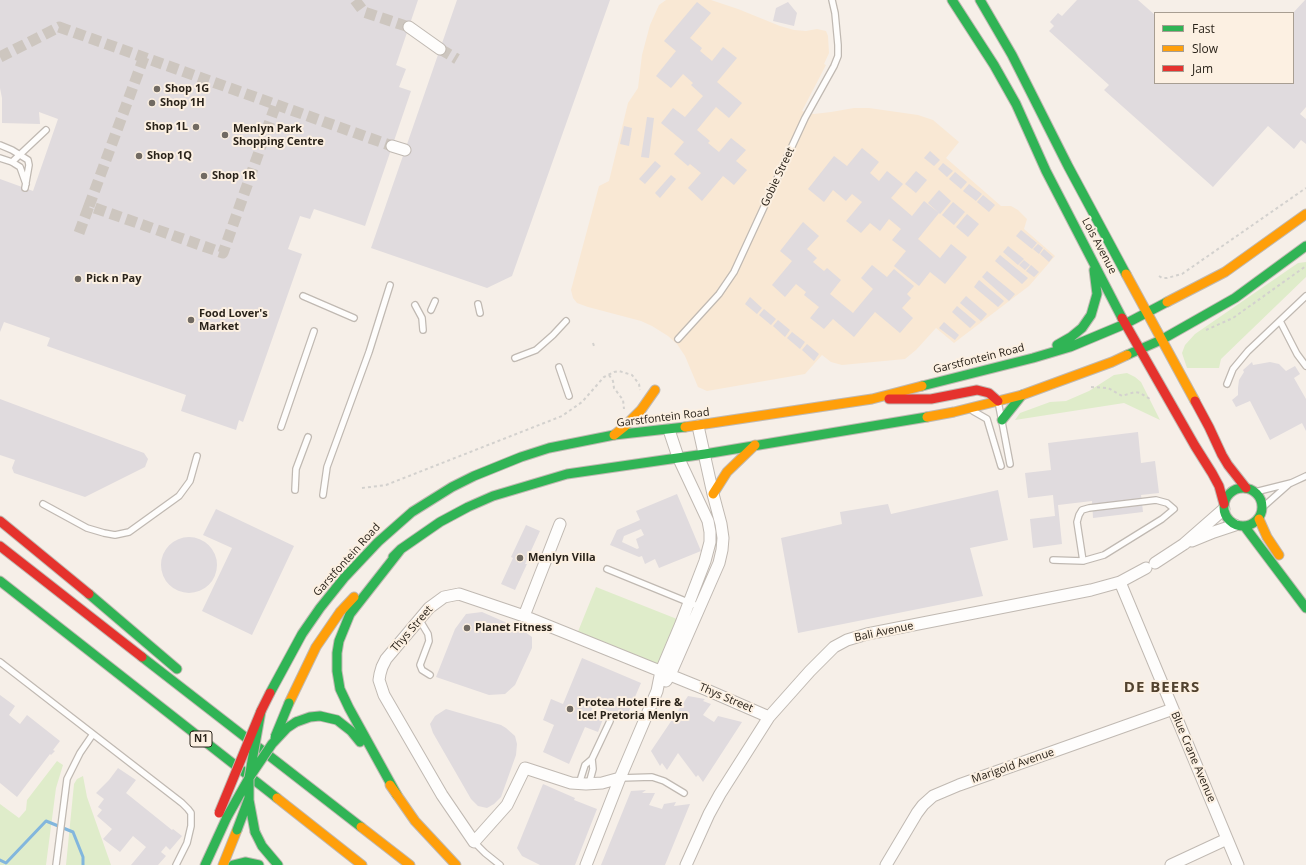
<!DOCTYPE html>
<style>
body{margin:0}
#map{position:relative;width:1306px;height:865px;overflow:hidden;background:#f6efe8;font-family:"Open Sans",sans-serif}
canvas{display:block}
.legend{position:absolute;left:1154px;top:12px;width:140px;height:72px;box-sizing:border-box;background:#fcf0e2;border:1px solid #a89e92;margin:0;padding:5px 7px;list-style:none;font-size:12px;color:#2a231a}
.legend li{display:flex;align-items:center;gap:8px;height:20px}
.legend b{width:20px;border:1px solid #a89e92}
</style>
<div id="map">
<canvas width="1306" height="865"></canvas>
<ul class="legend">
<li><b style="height:5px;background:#30b455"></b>Fast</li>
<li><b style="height:5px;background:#ff9f0a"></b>Slow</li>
<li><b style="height:5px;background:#e5322d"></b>Jam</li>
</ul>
</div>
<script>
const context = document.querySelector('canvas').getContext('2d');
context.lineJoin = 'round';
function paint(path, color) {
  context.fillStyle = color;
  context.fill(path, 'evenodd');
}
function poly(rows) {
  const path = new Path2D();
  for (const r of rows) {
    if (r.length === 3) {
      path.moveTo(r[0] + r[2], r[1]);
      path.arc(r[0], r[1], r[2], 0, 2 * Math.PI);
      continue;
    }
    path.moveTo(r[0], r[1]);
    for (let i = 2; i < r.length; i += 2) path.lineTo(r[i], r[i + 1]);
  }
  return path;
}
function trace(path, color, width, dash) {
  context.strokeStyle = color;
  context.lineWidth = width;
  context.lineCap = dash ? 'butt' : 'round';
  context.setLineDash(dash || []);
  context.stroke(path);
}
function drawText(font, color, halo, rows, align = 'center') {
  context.font = font + ' "Open Sans",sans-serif';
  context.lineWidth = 4;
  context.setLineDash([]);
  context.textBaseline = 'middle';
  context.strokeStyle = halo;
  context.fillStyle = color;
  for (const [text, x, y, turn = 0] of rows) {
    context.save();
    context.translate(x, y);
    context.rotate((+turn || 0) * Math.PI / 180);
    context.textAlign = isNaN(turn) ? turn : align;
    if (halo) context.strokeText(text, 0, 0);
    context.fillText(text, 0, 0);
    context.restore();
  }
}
paint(poly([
 [666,0,711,0,738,9,780,26,794,30,806,31,817,29,826,31,828,36,829,53,824,64,826,65,802,111,814,114,831,112,854,108,869,108,918,115,933,120,959,142,946,158,1001,206,1011,206,1018,210,1027,219,1024,229,1055,256,1029,286,954,343,936,328,916,350,905,359,842,365,831,362,822,355,805,374,707,391,698,387,685,356,677,344,668,336,652,326,641,321,588,307,577,303,573,298,571,290,599,186,609,181,628,103,638,88,642,55,650,25,659,5]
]), '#f9e8d4');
paint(poly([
 [1306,262,1306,277,1221,359,1219,368,1187,368,1182,353,1185,345,1195,334,1298,263],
 [1127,373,1135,377,1141,382,1160,420,1124,403,1015,420,1020,413,1050,402,1066,401,1089,391,1114,375],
 [596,587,682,621,658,666,577,634],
 [57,761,63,765,56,788,46,865,0,865,0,804,19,818,26,810,27,800],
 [83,776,87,797,111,865,66,865,74,784,77,779]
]), '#dfecca');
trace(poly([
 [0,860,6,863,46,821,73,832,83,857,83,865]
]), '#82b6dd', 3);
paint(poly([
 [0,0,418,0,396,65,406,69,399,87,411,91,365,226,314,209,310,219,300,216,288,249,302,254,243,422,239,420,236,430,181,411,186,395,47,346,50,338,4,322,0,332,0,179,33,191,58,119,39,112,40,124,2,123,2,98,0,88],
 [457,0,610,0,512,276,487,288,371,248],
 [1077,0,1138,0,1155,15,1155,83,1293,83,1293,13,1305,0,1306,0,1306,107,1300,114,1306,119,1306,144,1301,140,1294,149,1268,126,1213,187,1104,90,1109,85,1049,31,1054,26,1050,22,1058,13,1062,16],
 [697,2,711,13,690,38,702,48,700,51,712,61,723,47,737,58,717,82,742,103,729,118,716,107,697,130,710,141,708,143,719,152,731,138,746,150,736,161,747,170,734,185,723,176,702,201,688,188,701,173,690,164,688,166,674,154,684,142,661,123,673,108,685,117,703,96,691,85,693,83,683,74,671,88,656,76,676,51,664,41],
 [788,2,797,13,794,26,773,21,776,8],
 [647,117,654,118,649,158,641,157],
 [624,126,632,128,629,146,620,144],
 [862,148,879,162,870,173,879,181,887,171,903,184,891,198,912,216,924,201,939,213,918,239,940,258,951,244,967,257,945,284,930,272,919,286,894,266,906,251,892,240,901,229,889,219,880,231,870,223,861,233,846,221,862,202,852,194,846,201,833,190,824,202,808,189,834,156,847,166],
 [930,151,940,160,934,166,924,158],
 [655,161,661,166,645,184,639,179],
 [943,163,953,171,947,177,938,169],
 [916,171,927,180,916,193,905,184],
 [955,172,967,182,961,189,949,179],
 [671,175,676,179,660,198,655,193],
 [969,184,982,194,976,201,963,191],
 [939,190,951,201,940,214,928,203],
 [983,195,995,205,989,212,977,202],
 [953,202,965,212,954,225,942,215],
 [967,214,979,224,968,237,956,227],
 [803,222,819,236,807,249,817,258,813,262,824,271,827,268,841,280,830,294,853,313,873,289,861,278,872,265,887,277,894,269,914,286,907,294,911,298,902,308,913,318,900,333,875,312,854,337,833,319,824,329,810,318,819,307,804,295,806,292,796,284,785,297,772,285,792,261,780,251],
 [1021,230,1037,243,1032,249,1016,236],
 [1038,244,1043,248,1039,254,1033,249],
 [1008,246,1024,259,1018,265,1003,252],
 [1044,249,1053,257,1049,262,1040,254],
 [1000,255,1028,278,1022,284,995,261],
 [1024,260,1030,265,1025,270,1019,265],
 [1031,265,1039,272,1034,277,1026,271],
 [987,271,1015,294,1009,301,982,277],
 [979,280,1004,301,998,307,974,287],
 [966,296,987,314,981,321,960,303],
 [750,297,762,308,757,314,745,304],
 [957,306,976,322,970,328,952,312],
 [764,309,776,319,771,325,759,315],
 [778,320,790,330,785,337,773,326],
 [944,322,959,335,955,340,939,328],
 [792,332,805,342,800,349,787,338],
 [807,344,819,354,814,361,802,350],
 [1252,362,1253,365,1270,362,1279,364,1286,371,1295,366,1300,374,1294,378,1306,399,1306,431,1302,423,1270,440,1250,401,1236,407,1232,400,1238,395,1238,388,1239,380,1244,372,1243,370],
 [0,399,144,453,148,459,145,467,85,497,14,473,12,468,15,460,0,455],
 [1138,432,1141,463,1155,461,1159,493,1141,495,1143,512,1093,518,1092,501,1058,505,1062,544,1033,548,1030,519,1055,516,1053,495,1028,498,1025,473,1051,470,1048,443],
 [998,490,1008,540,970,548,983,596,798,633,781,538,842,524,840,512,888,504,891,514],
 [677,494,701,551,659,568,655,559,645,564,642,556,639,557,610,545,617,530,640,520,636,511],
 [641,529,644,535,636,539,639,548,637,549,622,542,624,536],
 [216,509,294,546,252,635,202,611,232,548,203,535],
 [526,525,540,531,525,564,527,564,515,590,501,584,513,558,511,557],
 [189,565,28],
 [482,612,521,629,532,637,532,648,515,685,505,694,489,695,436,677,455,629,466,614],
 [582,658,641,683,626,718,594,705,590,713,603,719,598,732,585,727,569,764,543,752,554,725,543,720,551,699,563,704],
 [0,695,15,706,9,715,20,724,27,715,60,741,53,750,55,751,51,755,50,754,17,797,0,783],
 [688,696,705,699,703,701,711,704,703,715,714,722,718,716,742,722,703,782,698,775,696,777,678,753,667,770,662,763,660,766,651,751],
 [446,709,501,725,506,728,515,736,517,744,516,755,501,797,494,804,487,808,478,806,471,799,433,733,430,724,435,716],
 [118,768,136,780,126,793,172,830,173,829,182,836,170,850,166,846,161,852,166,856,158,865,131,865,146,847,133,836,120,852,103,839,112,829,97,816,102,810,98,807,104,799,96,793,109,780],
 [543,784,575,798,574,800,597,809,575,865,540,865,522,856,517,848],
 [646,790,642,793,655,793,649,805,662,809,664,804,676,802,674,806,690,804,665,865,601,865,631,791]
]), '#e0dbde');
trace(poly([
 [355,0,364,12,409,27],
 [440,49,457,59],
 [0,57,59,27,392,146],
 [144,57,89,206,223,253,276,104],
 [79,233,89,206]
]), '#cdc6bf', 11, [11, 5.5]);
const lane = poly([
 [0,145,12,150,28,160,29,165,25,188],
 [0,158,12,162,20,167,26,184],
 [12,162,46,130],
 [303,296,354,318],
 [478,304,480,313],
 [415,305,422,318,423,330],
 [431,310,435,301],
 [1280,321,1297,354,1306,366],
 [678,339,719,294,734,272,805,118,834,66,838,56,838,45,835,13,832,0],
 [515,358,536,350,553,335,566,321],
 [559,367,569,396],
 [1227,384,1233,369,1248,351,1306,296],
 [998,401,1010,464],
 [973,411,987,419,1001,466],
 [281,427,314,331],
 [295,490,296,469,308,437],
 [1255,492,1291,483,1306,476],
 [323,495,327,467,369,352,390,285],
 [43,504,87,528,104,533,115,535,129,532,179,496,190,481,197,456],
 [1263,507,1289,484],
 [1053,560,1083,561,1104,555,1162,519,1174,509,1167,503,1156,500,1089,508,1082,510,1079,515,1077,522,1083,561],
 [607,569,700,607],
 [419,619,428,634,429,641,420,665,422,670,430,675],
 [0,662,182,803,188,809,191,813,191,826,187,843,176,865],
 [620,778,652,777,664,781,684,793],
 [579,784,585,765,592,759,610,721],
 [589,784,593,769,592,759],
 [474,842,485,853,500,865],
 [56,865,67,779,80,753,93,734]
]);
const street = poly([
 [409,27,440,49],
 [392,146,405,150],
 [1192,541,1214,532,1235,525],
 [1155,563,1184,544,1224,509],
 [1120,582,1238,865],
 [524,616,560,524],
 [666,681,670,675,719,563,722,550,723,538,721,524,713,494,698,426],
 [620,778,602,783,586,784,571,783,525,768,507,805,474,842,442,795,384,695,379,680,380,674,382,667,386,659,429,608,444,597,459,594,524,616,707,690,769,717],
 [586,865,620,778,657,691,661,671,680,626,705,561,710,542,710,532,708,521,678,457,669,430],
 [686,865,709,814,720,794,769,717,810,671,834,647,847,640,867,634,1091,590,1120,582,1146,568],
 [886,865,917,813,923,805,933,796,959,785,1173,709],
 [1171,865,1227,839]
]);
const fast = poly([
 [952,0,994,65,1016,104,1046,171,1122,318],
 [980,0,1012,55,1068,166,1126,274],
 [1057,345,1071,337,1082,328,1091,315,1097,294,1094,270],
 [1127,355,1161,340,1235,298,1306,246],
 [922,386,1033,358,1070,347,1125,324,1167,302],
 [1002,420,1022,395],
 [1243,507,19],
 [1245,527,1306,608],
 [393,557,401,549,440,522,468,507,493,496,567,474,705,454,927,417],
 [0,581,277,798],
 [89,594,177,669],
 [142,657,361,827],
 [270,693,302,634,320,608,344,578,378,542,412,512,452,487,474,476,521,457,549,448,614,435,685,427],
 [296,722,310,717,320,716,337,720,351,731,360,742],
 [397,795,349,708,340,689,337,671,337,653,339,641,350,614,401,549],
 [255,832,262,846,278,865],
 [205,865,227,817],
 [233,865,245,862,259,865]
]);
const slow = poly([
 [1126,274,1195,401],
 [1167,302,1225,272,1306,214],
 [927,417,954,412,1022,395,1112,362,1127,355],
 [685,427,872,399,922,386],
 [614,435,624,427,641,410,655,390],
 [713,494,727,472,755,445],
 [1259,519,1267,537,1279,555],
 [289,703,316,647,340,612,354,597],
 [390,785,415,821,456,865],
 [277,798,362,865],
 [361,827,410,865],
 [223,865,237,830]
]);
const jam = poly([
 [1122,318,1195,446,1212,473,1219,486,1224,504],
 [889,399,931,399,977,390,989,393,998,401],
 [1195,401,1209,427,1222,455,1228,465,1246,488],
 [0,521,89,594],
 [0,546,142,657]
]);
trace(lane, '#c0b9b2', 8);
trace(street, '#c0b9b2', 13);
trace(fast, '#c0b9b2', 11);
trace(slow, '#c0b9b2', 11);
trace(jam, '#c0b9b2', 11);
trace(poly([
 [1159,276,1162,278,1167,278,1182,274,1306,188],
 [1206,330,1233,318,1306,266],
 [593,343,594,346],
 [609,375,613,381,614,388,623,400,624,409],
 [1091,387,1108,388,1122,396,1135,392,1140,393,1150,399],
 [362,488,386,485,562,416,582,402,604,377,614,372,619,371,632,375,639,384,640,390]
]), '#d3d1ce', 2, [3, 3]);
trace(lane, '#fefdfc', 5.5);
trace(street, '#fefdfc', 11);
trace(fast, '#30b455', 9);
trace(slow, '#ff9f0a', 9);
trace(jam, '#e5322d', 9);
const fastBridge = poly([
 [275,737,289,703],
 [227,817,249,778,272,744,287,728,296,722],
 [237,830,249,798],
 [255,832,249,800,249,778,261,711]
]);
const jamBridge = poly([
 [219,813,261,711,270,693]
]);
trace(fastBridge, '#c0b9b2', 11, []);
trace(jamBridge, '#c0b9b2', 11, []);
trace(fastBridge, '#30b455', 9);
trace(jamBridge, '#e5322d', 9);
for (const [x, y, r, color] of [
 [157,89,4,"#716a62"],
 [152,103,4,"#716a62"],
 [196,127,4,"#716a62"],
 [225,135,4,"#716a62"],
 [139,156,4,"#716a62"],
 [204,176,4,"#716a62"],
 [78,279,4,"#716a62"],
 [191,320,4,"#716a62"],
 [520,558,4,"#716a62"],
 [467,628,4,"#716a62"],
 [570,709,4,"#716a62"]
]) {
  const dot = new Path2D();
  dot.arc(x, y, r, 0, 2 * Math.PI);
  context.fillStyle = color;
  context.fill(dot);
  trace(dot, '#fcf0e2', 1.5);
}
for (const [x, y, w] of [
 [201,739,22]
]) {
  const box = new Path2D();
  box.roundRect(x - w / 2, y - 8, w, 16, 3);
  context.fillStyle = '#fcf0e2';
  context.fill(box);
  trace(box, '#2a231a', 1);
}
drawText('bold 10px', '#2a231a', null, [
 ["N1",201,739]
]);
drawText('bold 11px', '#2a231a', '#fcf0e2', [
 ["Shop 1G",165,89],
 ["Shop 1H",160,103],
 ["Shop 1L",188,127,"right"],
 ["Menlyn Park",233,129],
 ["Shopping Centre",233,142],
 ["Shop 1Q",147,156],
 ["Shop 1R",212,176],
 ["Pick n Pay",86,279],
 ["Food Lover's",199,314],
 ["Market",199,327],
 ["Menlyn Villa",528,558],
 ["Planet Fitness",475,628],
 ["Protea Hotel Fire &",578,703],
 ["Ice! Pretoria Menlyn",578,716]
], 'left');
drawText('11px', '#2a231a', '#fcf0e2', [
 ["Gobie Street",778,177,-65],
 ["Lois Avenue",1099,246,62],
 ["Garstfontein Road",979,359,-14],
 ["Garstfontein Road",663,418,-7],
 ["Garstfontein Road",347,560,-48],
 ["Thys Street",412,629,-49],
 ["Bali Avenue",884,632,-12],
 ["Thys Street",726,698,23],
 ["Blue Crane Avenue",1193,757,67],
 ["Marigold Avenue",1013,766,-19]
]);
context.letterSpacing = '1px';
drawText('bold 15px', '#52422e', '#fcf0e2', [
 ["DE BEERS",1162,688]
]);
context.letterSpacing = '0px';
</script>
